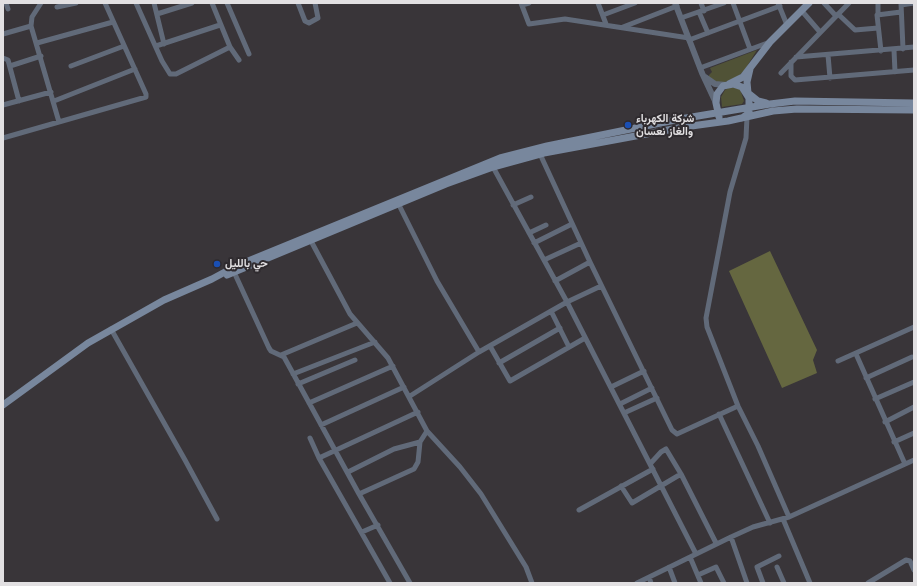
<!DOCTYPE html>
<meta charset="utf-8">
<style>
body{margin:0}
#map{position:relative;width:917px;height:586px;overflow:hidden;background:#393539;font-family:"Libre Baskerville",serif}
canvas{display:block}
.frame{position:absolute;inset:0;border:4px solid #e2e0e2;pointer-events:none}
</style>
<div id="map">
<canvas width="917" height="586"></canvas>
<div class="frame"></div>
</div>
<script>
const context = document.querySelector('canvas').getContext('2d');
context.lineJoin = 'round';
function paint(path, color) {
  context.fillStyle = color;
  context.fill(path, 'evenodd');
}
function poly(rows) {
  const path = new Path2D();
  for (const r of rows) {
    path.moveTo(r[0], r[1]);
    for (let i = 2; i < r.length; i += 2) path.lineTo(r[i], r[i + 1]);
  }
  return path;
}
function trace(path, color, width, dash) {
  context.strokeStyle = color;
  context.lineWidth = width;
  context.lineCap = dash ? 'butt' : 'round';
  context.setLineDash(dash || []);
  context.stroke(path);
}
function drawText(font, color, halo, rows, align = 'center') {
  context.font = font + ' "Libre Baskerville",Vazirmatn,serif';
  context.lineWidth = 4;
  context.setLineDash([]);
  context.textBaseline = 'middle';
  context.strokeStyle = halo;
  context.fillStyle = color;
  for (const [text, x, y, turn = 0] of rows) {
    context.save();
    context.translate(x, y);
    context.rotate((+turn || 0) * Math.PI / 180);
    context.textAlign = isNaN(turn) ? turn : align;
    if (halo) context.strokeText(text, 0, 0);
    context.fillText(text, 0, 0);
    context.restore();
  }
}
paint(poly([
 [757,50,744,71,737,77,725,82,716,82,709,77,709,75,712,72,710,68],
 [730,87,740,89,744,101,742,104,722,107,721,97,725,90]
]), '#505236');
paint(poly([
 [770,251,817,350,813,360,817,373,782,388,729,271]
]), '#656740');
trace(poly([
 [6,3,8,9],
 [41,3,32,17,31,26,59,122],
 [136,3,162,61,170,74,176,74,230,47],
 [154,3,164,44],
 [212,3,230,47,239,60],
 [227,3,249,54],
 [298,3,305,21,309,23,318,18,315,3],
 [521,3,529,24,565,19,689,38],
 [598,3,606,24],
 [701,3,704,11],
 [733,3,750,49],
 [778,3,787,25],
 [824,3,836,16],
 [878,3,878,14],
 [901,3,903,49],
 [522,5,529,3],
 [901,5,914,3],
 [57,7,76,3],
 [801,10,820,32],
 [699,12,708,33],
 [157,14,192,3],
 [838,14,855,30,878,28],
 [603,15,635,3],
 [681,18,724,3],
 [623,27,677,6],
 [3,34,31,26],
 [689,40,780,6],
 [37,43,113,22],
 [156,46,220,25],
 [894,50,895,72],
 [881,51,877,15,901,12],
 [828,55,830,78],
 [796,57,914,47],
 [3,58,8,60,19,101],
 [791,62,791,76,795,80,914,70],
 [10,66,41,56],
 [71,66,124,46],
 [700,68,770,42],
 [781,73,849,3],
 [54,101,135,69],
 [3,105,51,92],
 [747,117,746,138,730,192,706,318,707,327,738,406,758,446,789,517],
 [3,138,146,97,146,94,105,3],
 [540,154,590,262,672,430,677,434,738,406],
 [493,167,567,302,696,554],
 [399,205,437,281,479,352],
 [513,205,531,197],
 [529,233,546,225],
 [311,241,350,314,388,358,427,431,460,467,481,494,526,567,532,583],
 [534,243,572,224],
 [544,260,581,243],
 [234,272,269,348,271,351,284,357,359,494],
 [555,281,590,262],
 [551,311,569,347],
 [111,329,185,460,217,519],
 [490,346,510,381,585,338],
 [856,354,905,464],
 [281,355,357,323],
 [838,361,914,327],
 [499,363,560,328],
 [293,374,375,342],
 [866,378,912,357],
 [298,384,355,360],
 [611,387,644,371],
 [410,396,479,352,567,302,601,286],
 [875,399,914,382],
 [309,403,393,366],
 [620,404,652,388],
 [624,413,657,398],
 [719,414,770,523],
 [885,422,914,407],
 [321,425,404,387],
 [310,438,319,458],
 [894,442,914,433],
 [348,472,394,449,420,442],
 [681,474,716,543],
 [621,486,632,503,681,474,666,449,661,452,650,464],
 [579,510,653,469],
 [783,519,810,583],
 [362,532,378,525],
 [731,537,747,583],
 [690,557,701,583],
 [669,567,675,583],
 [777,567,784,583],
 [698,575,716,567,724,583],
 [649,577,651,583],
 [390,583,319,458,418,412],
 [410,583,359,494,414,469,418,462,420,442,427,431],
 [637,583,731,537,753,527,789,517,914,460],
 [763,583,757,567,779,556],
 [868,583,906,560,910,561,914,570]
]), '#616a79', 5);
trace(poly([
 [675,3,702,73,716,103],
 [705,77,715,84,726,85]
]), '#616a79', 6);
trace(poly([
 [750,69,747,82,748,93,758,101,766,103],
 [729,84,743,77,770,42,809,3],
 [719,117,716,103,717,94,723,86,733,84,742,87,749,98,749,113,742,118],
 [227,275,446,184,493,167,544,153,684,127,728,121,773,111,797,109,914,110],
 [3,405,88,343,164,300,212,279,236,266,500,158,547,146,680,119,770,104,795,101,914,103]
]), '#78879d', 7);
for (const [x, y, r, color] of [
 [628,125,4,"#1a4fb4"],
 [217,264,4,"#1a4fb4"]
]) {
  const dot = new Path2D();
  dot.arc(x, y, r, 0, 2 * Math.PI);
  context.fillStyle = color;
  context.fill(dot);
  trace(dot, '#2f2b2f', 1.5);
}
drawText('bold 11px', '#e2e0e2', '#2f2b2f', [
 ["شركة الكهرباء",636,119],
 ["والغاز نعسان",636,132],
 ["حي بالليل",225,264]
], 'left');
</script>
